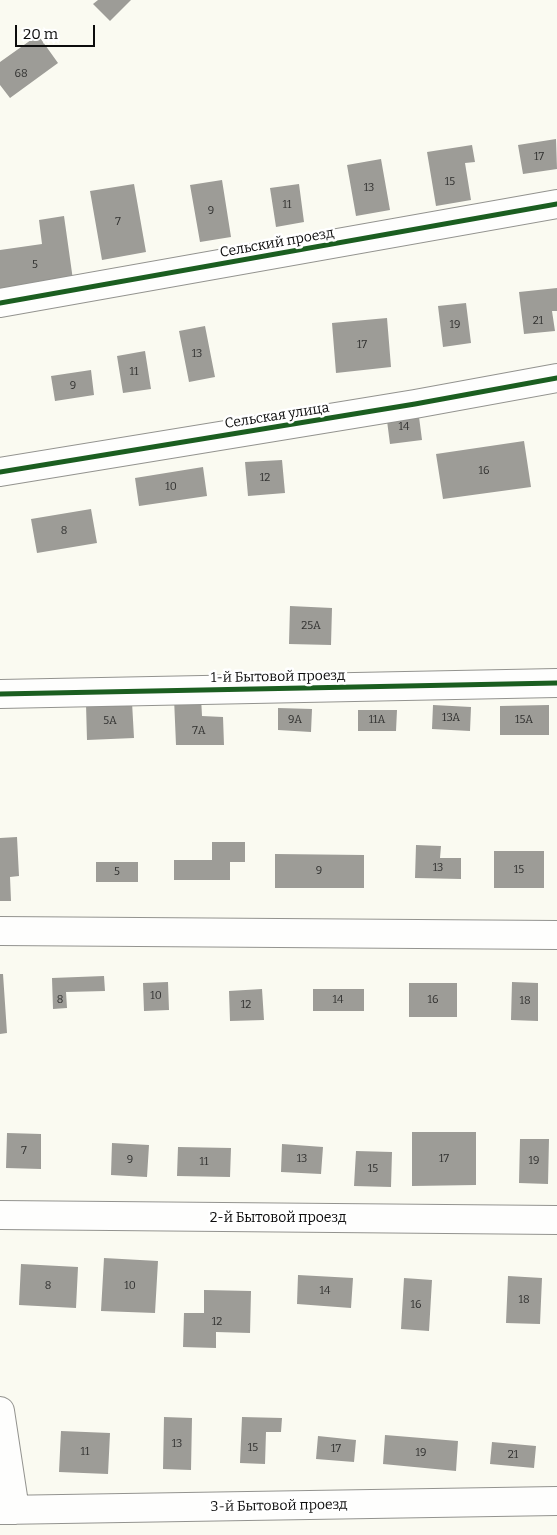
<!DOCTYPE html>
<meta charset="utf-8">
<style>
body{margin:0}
#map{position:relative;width:557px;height:1535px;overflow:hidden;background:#fafaf1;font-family:Bitter,serif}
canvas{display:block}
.scale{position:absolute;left:15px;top:25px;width:80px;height:22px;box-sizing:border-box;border:2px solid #0c0c0c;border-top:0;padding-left:6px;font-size:15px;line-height:18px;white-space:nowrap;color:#0c0c0c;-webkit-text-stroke:4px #fff;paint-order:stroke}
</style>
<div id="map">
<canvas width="557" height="1535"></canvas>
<div class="scale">20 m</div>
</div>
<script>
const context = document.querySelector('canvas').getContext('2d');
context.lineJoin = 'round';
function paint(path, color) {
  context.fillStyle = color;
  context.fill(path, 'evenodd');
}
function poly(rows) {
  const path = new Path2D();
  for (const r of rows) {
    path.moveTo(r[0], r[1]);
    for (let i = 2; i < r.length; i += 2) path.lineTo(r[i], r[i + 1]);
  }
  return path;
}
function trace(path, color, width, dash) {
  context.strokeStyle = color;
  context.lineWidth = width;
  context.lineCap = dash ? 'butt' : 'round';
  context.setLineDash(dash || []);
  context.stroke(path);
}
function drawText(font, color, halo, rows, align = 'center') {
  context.font = font + ' Bitter,serif';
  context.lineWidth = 5;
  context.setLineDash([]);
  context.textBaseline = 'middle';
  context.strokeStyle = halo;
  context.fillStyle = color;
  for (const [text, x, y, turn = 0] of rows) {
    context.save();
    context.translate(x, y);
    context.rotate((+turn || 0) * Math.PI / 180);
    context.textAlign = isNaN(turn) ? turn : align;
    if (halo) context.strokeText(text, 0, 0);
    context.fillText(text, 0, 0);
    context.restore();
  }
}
paint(poly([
 [98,0,131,0,110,21,93,4],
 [38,35,58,63,10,98,0,85,0,62],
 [556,139,557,169,523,174,518,145],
 [472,145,475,162,465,163,471,200,436,206,427,152],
 [381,159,390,210,356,216,347,165],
 [222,180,231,237,200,242,190,185],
 [134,184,146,252,102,260,90,191],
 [299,184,304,222,276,227,270,188],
 [64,216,73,280,0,291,0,250,42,244,39,220],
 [557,288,557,311,552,311,555,331,524,334,519,292],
 [466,303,471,343,443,347,438,306],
 [387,318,391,367,336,373,332,323],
 [205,326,215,377,189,382,179,331],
 [145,351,151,389,123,393,117,356],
 [91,370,94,395,55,401,51,376],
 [418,409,422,440,390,444,386,413],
 [524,441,531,487,443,499,436,454],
 [282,460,285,493,248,496,245,462],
 [203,467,207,496,139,506,135,478],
 [91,509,97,543,37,553,31,519],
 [290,606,332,608,331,645,289,644],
 [201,697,202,716,223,717,224,745,176,745,174,698],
 [132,702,134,738,87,740,86,704],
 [433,705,471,707,470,731,432,729],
 [549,705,549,735,500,735,500,706],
 [278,708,312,709,311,732,278,730],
 [358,710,397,710,396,731,358,731],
 [17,837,19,876,10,877,11,901,0,901,0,838],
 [212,842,245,842,245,862,230,862,230,880,174,880,174,860,212,860],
 [416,845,441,846,440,858,461,858,461,879,415,878],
 [494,851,544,851,544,888,494,888],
 [275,854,364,855,364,888,275,888],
 [96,862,138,862,138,882,96,882],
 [0,974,3,974,7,1033,0,1034],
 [104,976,105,991,66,992,67,1008,53,1009,52,978],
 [168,982,169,1010,144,1011,143,983],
 [512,982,538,983,538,1021,511,1020],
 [409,983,457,983,457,1017,409,1017],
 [262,989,264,1020,230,1021,229,991],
 [313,989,364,989,364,1011,313,1011],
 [412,1132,476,1132,476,1185,412,1186],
 [7,1133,41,1134,41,1169,6,1168],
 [520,1139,549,1139,548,1184,519,1183],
 [112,1143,149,1145,147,1177,111,1175],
 [282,1144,323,1147,321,1174,281,1172],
 [178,1147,231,1148,230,1177,177,1176],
 [356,1151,392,1152,391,1187,354,1186],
 [104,1258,158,1261,155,1313,101,1311],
 [21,1264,78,1267,76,1308,19,1305],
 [298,1275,353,1278,351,1308,297,1304],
 [508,1276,542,1278,540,1324,506,1323],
 [404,1278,432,1280,429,1331,401,1329],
 [204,1290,251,1291,250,1333,216,1332,216,1348,183,1347,184,1313,204,1313],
 [164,1417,192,1418,191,1470,163,1469],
 [242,1417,282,1418,281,1432,266,1432,265,1464,240,1463],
 [61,1431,110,1433,108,1474,59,1472],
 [385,1435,458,1441,456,1471,383,1464],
 [318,1436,356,1440,354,1462,316,1459],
 [492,1442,536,1446,534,1468,490,1464]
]), '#9d9c97');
const street = poly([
 [0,303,557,204],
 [0,472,415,404,557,378],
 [0,694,557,683],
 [0,931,557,935],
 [0,1215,557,1220],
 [0,1411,15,1510],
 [0,1510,557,1501]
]);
trace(street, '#93938f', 30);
trace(street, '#fefefd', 28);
trace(poly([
 [0,303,557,204],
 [0,472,415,404,557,378],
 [0,694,557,683]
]), '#1b5e20', 5);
drawText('11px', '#30302f', null, [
 ["68",21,74],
 ["17",539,157],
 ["15",450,182],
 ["13",369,188],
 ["11",287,205],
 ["9",211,211],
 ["7",118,222],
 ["5",35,265],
 ["21",538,321],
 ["19",455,325],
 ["17",362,345],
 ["13",197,354],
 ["11",134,372],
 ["9",73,386],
 ["14",404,427],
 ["16",484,471],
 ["12",265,478],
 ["10",171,487],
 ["8",64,531],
 ["25А",311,626],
 ["13А",451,718],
 ["9А",295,720],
 ["11А",377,720],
 ["15А",524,720],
 ["5А",110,721],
 ["7А",199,731],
 ["13",438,868],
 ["15",519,870],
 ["9",319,871],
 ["5",117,872],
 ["10",156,996],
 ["8",60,1000],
 ["14",338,1000],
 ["16",433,1000],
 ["18",525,1001],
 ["12",246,1005],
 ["7",24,1151],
 ["13",302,1159],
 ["17",444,1159],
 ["9",130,1160],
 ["19",534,1161],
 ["11",204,1162],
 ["15",373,1169],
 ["8",48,1286],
 ["10",130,1286],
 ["14",325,1291],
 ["18",524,1300],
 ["16",416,1305],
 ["12",217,1322],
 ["13",177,1444],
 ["15",253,1448],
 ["17",336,1449],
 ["11",85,1452],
 ["19",421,1453],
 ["21",513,1455]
]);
drawText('14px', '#0c0c0c', '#fff', [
 ["Сельский проезд",277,243,-10],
 ["Сельская улица",277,416,-9],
 ["1-й Бытовой проезд",278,677,-1],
 ["2-й Бытовой проезд",278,1218],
 ["3-й Бытовой проезд",279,1506,-1]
]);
</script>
